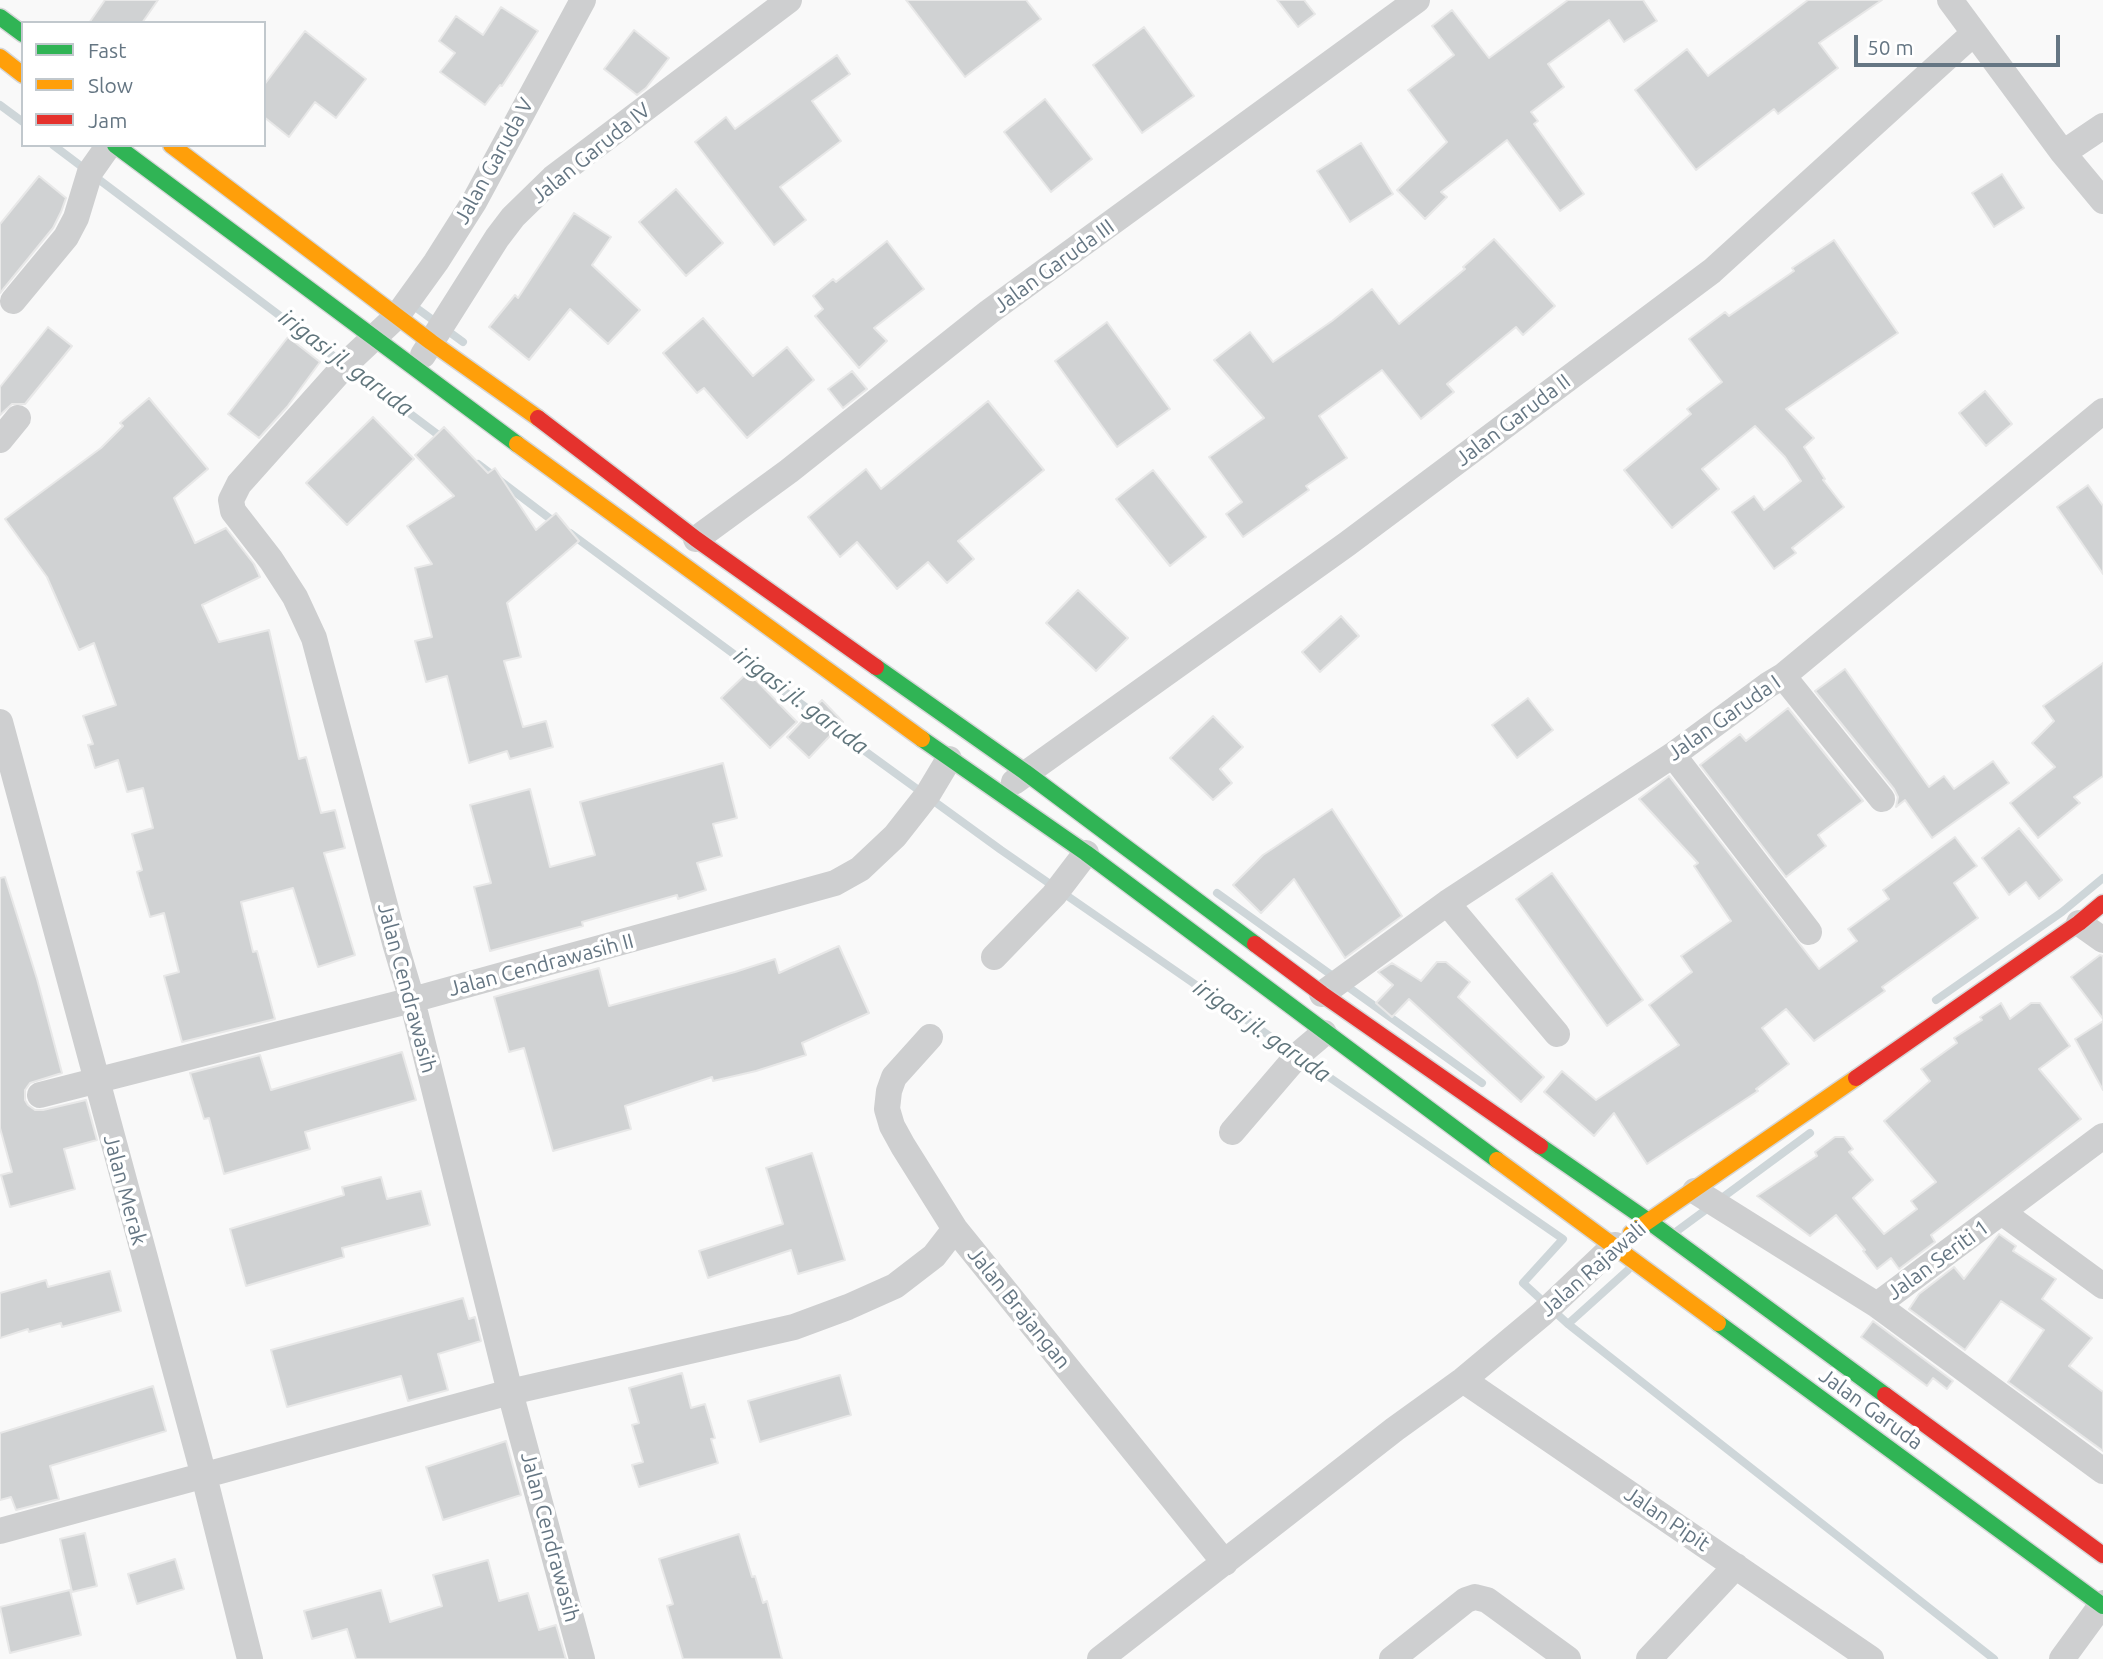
<!DOCTYPE html>
<style>
body{margin:0}
#map{position:relative;width:2103px;height:1659px;overflow:hidden;background:#f9f9f9;font-family:Ubuntu,sans-serif}
canvas{display:block}
.legend{position:absolute;left:21px;top:21px;width:245px;height:126px;box-sizing:border-box;background:#fff;border:2px solid #c1c8cd;margin:0;padding:9px 12px;list-style:none;font-size:21px;color:#657683}
.legend li{display:flex;align-items:center;gap:14px;height:35px}
.legend b{width:35px;border:2px solid #c1c8cd}
.scale{position:absolute;left:1854px;top:35px;width:206px;height:32px;box-sizing:border-box;border:4px solid #657683;border-top:0;padding-left:9px;font-size:21px;line-height:24px;white-space:nowrap;color:#657683;-webkit-text-stroke:5px #fff;paint-order:stroke}
</style>
<div id="map">
<canvas width="2103" height="1659"></canvas>
<ul class="legend">
<li><b style="height:9px;background:#30b455"></b>Fast</li>
<li><b style="height:9px;background:#ff9f0a"></b>Slow</li>
<li><b style="height:9px;background:#e5322d"></b>Jam</li>
</ul>
<div class="scale">50 m</div>
</div>
<script>
const context = document.querySelector('canvas').getContext('2d');
context.lineJoin = 'round';
function poly(rows) {
  const path = new Path2D();
  for (const r of rows) {
    path.moveTo(r[0], r[1]);
    for (let i = 2; i < r.length; i += 2) path.lineTo(r[i], r[i + 1]);
  }
  return path;
}
function trace(path, color, width, dash) {
  context.strokeStyle = color;
  context.lineWidth = width;
  context.lineCap = dash ? 'butt' : 'round';
  context.setLineDash(dash || []);
  context.stroke(path);
}
function paint(path, color) {
  context.fillStyle = color;
  context.fill(path, 'evenodd');
}
function drawText(font, color, halo, rows, align = 'center') {
  context.font = font + ' Ubuntu,sans-serif';
  context.lineWidth = 7;
  context.setLineDash([]);
  context.textBaseline = 'middle';
  context.strokeStyle = halo;
  context.fillStyle = color;
  for (const [text, x, y, turn = 0] of rows) {
    context.save();
    context.translate(x, y);
    context.rotate((+turn || 0) * Math.PI / 180);
    context.textAlign = isNaN(turn) ? turn : align;
    if (halo) context.strokeText(text, 0, 0);
    context.fillText(text, 0, 0);
    context.restore();
  }
}
trace(poly([
 [0,105,23,122],
 [53,145,445,440],
 [411,304,463,342],
 [478,464,557,524],
 [570,533,819,717],
 [829,725,1001,850,1563,1239,1523,1283,1568,1324,1994,1659],
 [1217,893,1482,1083],
 [1936,1000,2062,912,2103,878],
 [1677,1231,1810,1133],
 [1568,1324,1628,1270]
]), '#ced6d9', 8);
const building = poly([
 [105,0,158,0,142,23,89,23,105,0],
 [906,0,1026,0,1041,19,965,77,906,0],
 [1277,0,1304,0,1315,14,1298,27,1277,0],
 [1568,0,1643,0,1657,21,1624,42,1609,20,1548,64,1564,87,1531,112,1538,121,1534,124,1584,194,1560,211,1507,140,1441,192,1447,197,1425,219,1397,190,1447,142,1408,90,1454,55,1432,26,1452,10,1489,58,1568,0],
 [1808,0,1882,0,1819,43,1838,68,1778,114,1774,109,1696,170,1635,90,1687,49,1708,76,1808,0],
 [501,7,538,31,502,86,500,85,485,105,440,72,455,53,439,41,456,16,483,35,501,7],
 [1144,27,1194,96,1142,133,1093,65,1144,27],
 [634,30,669,58,646,88,637,95,604,69,634,30],
 [305,31,366,79,336,118,315,102,289,137,264,117,264,85,305,31],
 [837,55,850,74,812,101,841,141,780,187,806,220,774,245,695,142,726,117,735,129,837,55],
 [1045,99,1092,159,1051,192,1004,132,1045,99],
 [1361,143,1393,194,1350,222,1317,171,1361,143],
 [2002,174,2024,208,1994,227,1972,193,2002,174],
 [39,176,66,198,61,212,53,228,0,293,0,224,39,176],
 [676,189,723,243,686,276,639,222,676,189],
 [574,213,611,237,592,265,640,310,608,344,570,309,529,360,489,327,515,295,518,298,574,213],
 [1494,239,1555,306,1523,335,1516,327,1447,384,1454,392,1421,419,1382,370,1319,416,1347,458,1306,486,1309,490,1243,537,1226,514,1242,502,1209,457,1264,418,1214,360,1250,332,1273,362,1332,321,1372,289,1399,324,1465,269,1463,267,1494,239],
 [1834,240,1898,333,1786,409,1814,438,1804,447,1825,479,1823,480,1844,507,1792,548,1796,553,1774,569,1732,512,1754,496,1764,510,1801,481,1785,457,1755,426,1702,469,1719,489,1672,528,1624,470,1691,414,1687,409,1722,382,1689,339,1725,312,1729,316,1794,271,1792,268,1834,240],
 [887,241,924,289,874,328,887,341,859,368,815,316,823,309,813,296,833,279,836,282,887,241],
 [703,318,753,376,787,347,814,380,747,438,704,388,697,393,663,353,703,318],
 [1107,322,1170,409,1117,447,1055,361,1107,322],
 [48,327,72,346,25,404,12,404,0,415,0,387,48,327],
 [288,337,320,362,287,407,259,438,228,414,288,337],
 [852,371,867,389,843,408,828,389,852,371],
 [1985,391,2012,424,1986,446,1959,413,1985,391],
 [149,398,208,469,174,498,195,543,226,528,254,564,260,577,202,605,219,642,269,630,299,759,306,757,321,813,335,810,345,848,324,853,355,955,318,967,293,888,241,902,253,952,257,951,275,1019,182,1042,164,976,179,972,164,913,150,917,137,872,142,870,132,834,153,828,143,788,127,792,118,760,95,768,88,745,93,744,83,716,116,705,94,643,79,650,47,577,5,519,101,448,123,426,120,423,149,398],
 [988,401,1044,470,958,541,974,559,947,583,928,562,897,589,857,542,840,557,808,517,866,469,881,489,988,401],
 [373,417,414,459,347,525,306,483,373,417],
 [444,427,488,473,495,468,536,530,556,513,579,541,507,603,521,657,504,661,523,727,546,721,553,747,510,759,507,751,469,763,447,676,426,682,415,641,432,637,415,568,432,564,407,526,454,496,415,455,444,427],
 [1153,470,1206,537,1170,566,1116,499,1153,470],
 [2088,485,2103,506,2103,574,2057,507,2088,485],
 [1078,590,1128,638,1096,671,1046,623,1078,590],
 [1341,616,1359,636,1320,672,1302,652,1341,616],
 [2103,663,2103,776,2074,797,2080,803,2038,838,2010,803,2055,767,2032,743,2054,721,2043,706,2103,663],
 [1845,669,1929,787,1944,776,1954,789,1993,761,2009,783,1932,838,1905,800,1896,807,1898,797,1894,789,1815,691,1845,669],
 [748,672,797,722,770,748,721,698,748,672],
 [1528,698,1553,730,1517,758,1492,725,1528,698],
 [822,700,843,722,809,758,787,737,822,700],
 [1788,708,1863,801,1818,835,1826,846,1786,877,1700,765,1740,734,1746,741,1788,708],
 [1213,716,1243,747,1220,769,1232,783,1213,800,1170,758,1213,716],
 [723,763,737,818,713,824,722,856,697,863,706,890,678,899,677,895,582,922,583,926,490,951,474,887,491,883,470,805,530,789,550,867,595,855,580,802,723,763],
 [1669,776,1819,969,1857,941,1848,929,1889,899,1883,890,1955,837,1977,866,1954,883,1978,918,1882,987,1885,991,1814,1041,1786,1009,1762,1028,1789,1064,1756,1089,1758,1091,1647,1164,1614,1113,1594,1136,1544,1092,1562,1071,1596,1100,1679,1045,1649,1005,1692,972,1681,956,1731,921,1694,866,1698,863,1639,799,1669,776],
 [1332,809,1402,916,1345,958,1294,879,1261,913,1233,885,1263,855,1332,809],
 [2019,828,2062,880,2039,899,2026,882,2009,895,1982,858,2019,828],
 [1552,873,1643,1000,1607,1026,1516,899,1552,873],
 [5,877,37,979,62,1073,30,1083,25,1090,25,1100,28,1105,35,1110,43,1110,86,1100,97,1140,64,1149,75,1189,10,1207,1,1175,12,1172,0,1128,0,878,5,877],
 [839,946,869,1013,802,1043,806,1055,756,1071,713,1081,712,1077,625,1106,631,1129,553,1151,524,1048,509,1052,494,997,599,968,609,1006,735,972,775,959,779,973,839,946],
 [2100,955,2103,956,2103,1019,2071,977,2100,955],
 [1437,962,1446,962,1470,982,1458,997,1544,1077,1521,1102,1409,999,1392,1017,1376,1003,1393,985,1378,972,1392,963,1421,981,1437,962],
 [2001,1003,2010,1019,2031,1003,2040,1003,2070,1046,2039,1069,2081,1119,1931,1235,1935,1242,1899,1269,1891,1258,1877,1269,1863,1251,1865,1250,1836,1215,1810,1236,1757,1196,1817,1156,1815,1152,1835,1137,1844,1137,1853,1149,1849,1152,1873,1180,1853,1198,1884,1234,1917,1209,1911,1201,1936,1182,1884,1121,1930,1081,1921,1069,1957,1043,1954,1038,1982,1020,1980,1017,2001,1003],
 [2103,1021,2103,1090,2075,1039,2103,1021],
 [402,1052,416,1100,305,1132,310,1149,224,1174,209,1118,204,1119,190,1073,260,1055,271,1090,402,1052],
 [812,1153,845,1260,798,1274,791,1250,708,1278,699,1251,783,1224,766,1168,812,1153],
 [381,1177,387,1199,421,1191,430,1225,342,1248,344,1257,246,1286,230,1229,344,1195,342,1187,381,1177],
 [1999,1234,2016,1246,2013,1251,2056,1279,2042,1299,2092,1338,2069,1366,2103,1392,2103,1451,2008,1382,2044,1330,2001,1301,1965,1350,1909,1309,1919,1294,1954,1267,1964,1279,1999,1234],
 [110,1271,121,1311,62,1327,61,1323,29,1332,28,1329,0,1338,0,1293,46,1280,48,1287,110,1271],
 [463,1298,469,1319,475,1317,481,1341,438,1354,448,1390,408,1401,401,1376,287,1407,271,1350,463,1298],
 [1873,1321,1953,1381,1947,1389,1933,1378,1927,1386,1861,1337,1873,1321],
 [682,1373,691,1408,705,1404,715,1438,711,1439,718,1463,639,1487,632,1465,643,1462,632,1425,639,1423,629,1388,682,1373],
 [840,1375,851,1415,760,1442,748,1401,840,1375],
 [153,1386,166,1431,50,1466,59,1499,16,1510,11,1497,0,1500,0,1433,153,1386],
 [506,1441,521,1495,443,1520,426,1467,506,1441],
 [85,1533,97,1586,72,1592,60,1539,85,1533],
 [739,1534,752,1577,755,1576,763,1603,767,1601,782,1659,683,1659,667,1606,673,1604,659,1559,739,1534],
 [175,1559,184,1589,137,1604,128,1574,175,1559],
 [488,1560,499,1601,528,1593,539,1630,556,1625,566,1659,356,1659,347,1629,312,1639,304,1611,381,1590,390,1622,442,1606,433,1575,488,1560],
 [70,1590,81,1635,10,1653,0,1607,70,1590]
]);
paint(building, '#d0d2d3');
trace(building, '#e8e8e8', 2);
const fast = poly([
 [0,17,23,34],
 [115,145,517,444],
 [876,667,1025,772,1255,944],
 [922,739,1086,853,1497,1160],
 [1540,1146,1647,1220,1885,1395],
 [1718,1323,2103,1606]
]);
const slow = poly([
 [0,57,23,75],
 [171,145,431,342,538,418],
 [517,444,922,739],
 [1497,1160,1718,1323],
 [1631,1233,1856,1078]
]);
const jam = poly([
 [538,418,696,539,876,667],
 [1255,944,1322,994,1540,1146],
 [1856,1078,2079,923,2103,903],
 [1885,1395,2103,1555]
]);
trace(fast, '#d5d6d7', 19);
trace(slow, '#d5d6d7', 19);
trace(jam, '#d5d6d7', 19);
trace(poly([
 [1950,0,2063,153,2103,201],
 [2063,153,2103,126],
 [13,301,66,237,76,218,90,172,109,145],
 [423,355,497,238,513,217,553,178,789,0],
 [0,440,18,418],
 [696,539,789,471,989,312,1417,0],
 [1783,676,1882,799],
 [0,722,204,1476,250,1659],
 [1673,755,1809,932],
 [1014,782,1347,544,1712,271,1974,33],
 [1447,903,1557,1034],
 [2079,923,2103,940],
 [994,957,1054,895,1086,853],
 [1322,994,1447,903,1673,755,1768,685,1783,676,2103,411],
 [930,1037,894,1077,889,1091,887,1109,892,1126,903,1146,955,1229,1225,1563],
 [40,1095,412,1000,835,883,860,869,895,836,928,794,949,759],
 [1232,1132,1298,1055,1324,1033],
 [1695,1191,1877,1305,2103,1136],
 [2003,1213,2103,1286],
 [1877,1305,2103,1471],
 [1463,1380,1871,1659],
 [0,1531,510,1392,794,1327,848,1307,895,1286,934,1256,955,1229],
 [582,1659,510,1392,412,1000,395,943,314,638,295,597,271,560,233,511,231,500,239,484,349,361,397,316,436,262,474,202,583,0],
 [1100,1659,1395,1429,1463,1380,1542,1314,1615,1245],
 [1392,1659,1466,1600,1475,1597,1487,1600,1568,1659],
 [1649,1659,1736,1566],
 [2062,1659,2103,1603]
]), '#cecfd0', 26);
trace(fast, '#30b455', 16);
trace(slow, '#ff9f0a', 16);
trace(jam, '#e5322d', 16);
drawText('21px', '#657683', '#fff', [
 ["Jalan Garuda IV",591,153,-39],
 ["Jalan Garuda V",494,161,-61],
 ["Jalan Garuda III",1054,266,-36],
 ["Jalan Garuda II",1513,420,-37],
 ["Jalan Garuda I",1724,718,-35],
 ["Jalan Cendrawasih II",541,965,-15],
 ["Jalan Cendrawasih",407,988,75],
 ["Jalan Merak",125,1190,75],
 ["Jalan Seriti 1",1938,1260,-36],
 ["Jalan Rajawali",1593,1269,-41],
 ["Jalan Brajangan",1019,1308,51],
 ["Jalan Garuda",1871,1409,36],
 ["Jalan Pipit",1667,1519,34],
 ["Jalan Cendrawasih",550,1537,75]
]);
drawText('italic 23px', '#60757c', '#fff', [
 ["irigasi jl. garuda",346,363,37],
 ["irigasi jl. garuda",801,701,37],
 ["irigasi jl. garuda",1262,1031,35]
]);
</script>
